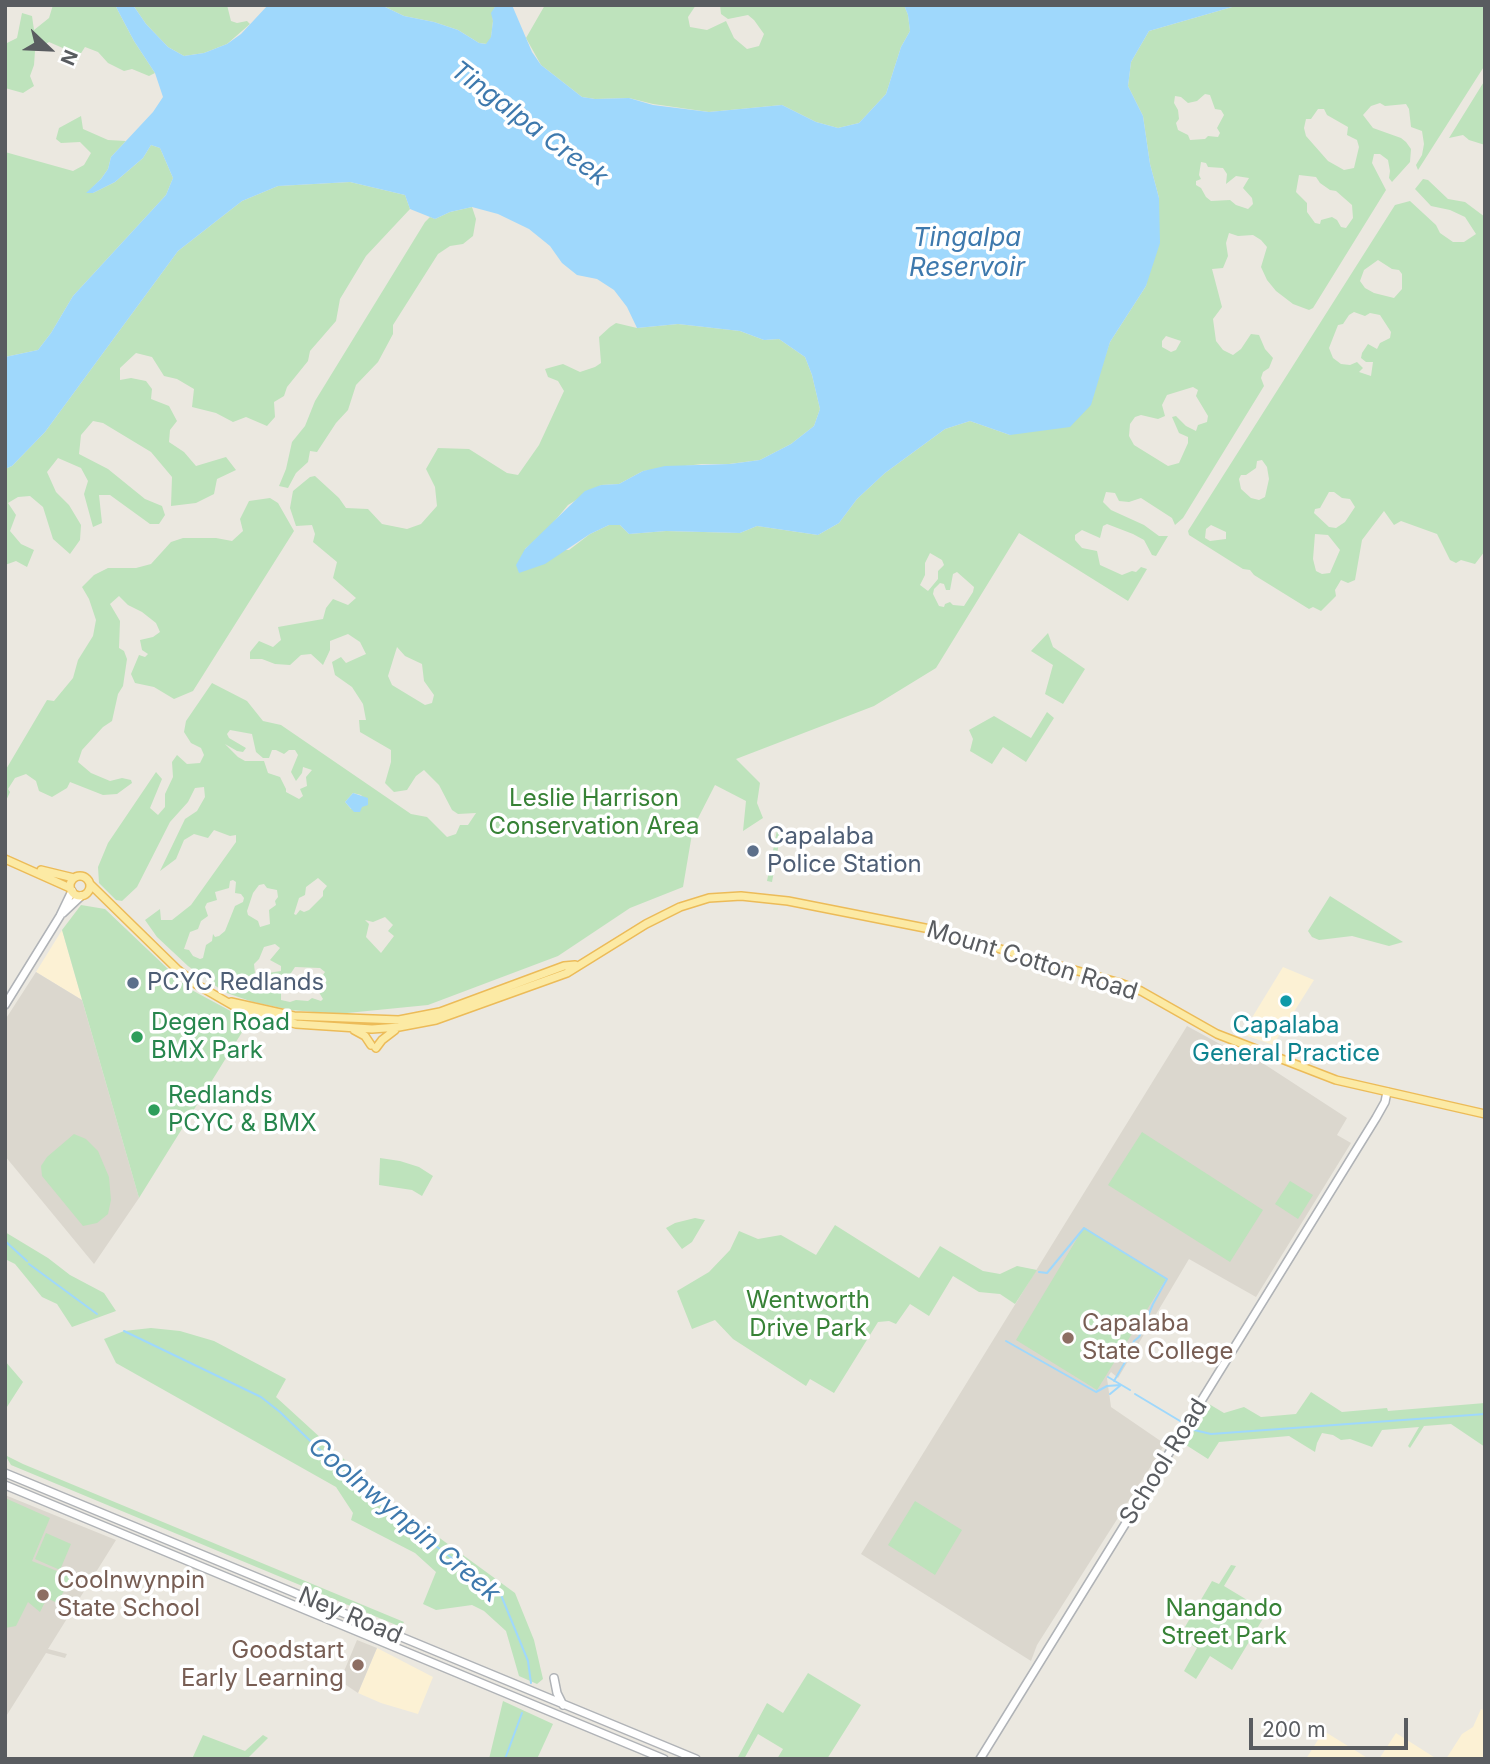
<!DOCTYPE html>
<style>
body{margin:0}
#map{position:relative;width:1490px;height:1764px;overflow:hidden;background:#ebe8e0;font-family:Inter,sans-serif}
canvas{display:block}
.frame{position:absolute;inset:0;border:7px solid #595c60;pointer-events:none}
.north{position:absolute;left:14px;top:14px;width:70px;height:70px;-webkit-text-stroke:5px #fff;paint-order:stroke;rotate:113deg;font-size:19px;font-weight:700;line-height:28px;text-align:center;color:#595c60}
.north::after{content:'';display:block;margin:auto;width:24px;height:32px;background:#595c60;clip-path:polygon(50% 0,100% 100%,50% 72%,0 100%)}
.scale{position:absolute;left:1249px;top:1718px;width:159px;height:32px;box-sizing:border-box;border:4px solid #595c60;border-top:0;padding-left:9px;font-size:21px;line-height:24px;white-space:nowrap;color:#595c60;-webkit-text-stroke:5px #fff;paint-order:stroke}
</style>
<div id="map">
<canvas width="1490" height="1764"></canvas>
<div class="frame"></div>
<div class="north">N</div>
<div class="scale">200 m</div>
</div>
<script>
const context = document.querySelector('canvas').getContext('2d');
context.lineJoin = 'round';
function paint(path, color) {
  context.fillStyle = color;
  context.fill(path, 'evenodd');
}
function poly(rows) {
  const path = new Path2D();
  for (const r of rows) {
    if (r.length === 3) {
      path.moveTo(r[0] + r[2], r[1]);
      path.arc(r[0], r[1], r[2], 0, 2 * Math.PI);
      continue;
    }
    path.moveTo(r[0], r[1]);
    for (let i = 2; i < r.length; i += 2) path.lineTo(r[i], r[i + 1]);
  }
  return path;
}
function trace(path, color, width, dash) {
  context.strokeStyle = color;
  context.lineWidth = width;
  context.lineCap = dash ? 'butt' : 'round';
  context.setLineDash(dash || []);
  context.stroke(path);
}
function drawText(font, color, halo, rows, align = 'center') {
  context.font = font + ' Inter,sans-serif';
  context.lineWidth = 7;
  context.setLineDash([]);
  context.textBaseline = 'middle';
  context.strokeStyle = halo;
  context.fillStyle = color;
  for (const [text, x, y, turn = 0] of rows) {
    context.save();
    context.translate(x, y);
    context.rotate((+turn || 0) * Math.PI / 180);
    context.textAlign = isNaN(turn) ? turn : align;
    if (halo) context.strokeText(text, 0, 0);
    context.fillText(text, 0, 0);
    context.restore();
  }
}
paint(poly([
 [62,930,82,1000,36,972],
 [1283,967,1314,980,1273,1045,1242,1034],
 [377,1648,433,1677,418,1714,381,1703,358,1693],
 [1481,1709,1485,1711,1485,1759,1446,1759,1462,1734,1473,1727],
 [1325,1732,1327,1733,1369,1759,1306,1759,1321,1735],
 [1396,1733,1437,1759,1379,1759]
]), '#fcf1d4');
paint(poly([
 [36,972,82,1000,139,1198,94,1264,5,1156,5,1020],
 [1187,1026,1229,1049,1261,1062,1347,1118,1337,1135,1351,1143,1256,1297,1189,1259,1118,1378,1111,1372,1107,1378,1111,1407,1165,1444,1037,1645,1031,1661,861,1554],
 [5,1495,116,1540,48,1649,67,1654,65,1658,46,1653,5,1718],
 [357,1640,377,1648,358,1693,340,1681]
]), '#dbd7ce');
paint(poly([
 [53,5,115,5,134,41,155,73,149,76,132,69,124,71,108,63,98,52,85,47,76,61,68,60,65,49,49,42,35,51,34,65,30,76,34,86,23,93,5,88,5,44,17,38,22,13,32,16,34,30,49,18],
 [133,5,227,5,231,21,237,23,247,21,250,24,227,44,204,53,184,56,168,47,146,24],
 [381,5,496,5,492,13,493,21,491,38,487,44,479,43,458,30,434,22,404,16],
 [545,5,696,5,688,17,690,27,707,30,726,21,734,38,747,49,759,46,764,34,754,20,748,15,728,19,721,14,720,5,904,5,908,15,910,31,901,47,886,94,859,123,838,128,816,122,782,105,709,112,653,104,629,98,595,99,582,97,541,65,526,38],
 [1239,5,1485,5,1485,65,1418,170,1416,165,1422,155,1424,144,1422,131,1411,127,1409,109,1406,104,1385,106,1380,103,1371,106,1363,115,1373,128,1401,138,1406,142,1411,149,1410,162,1392,182,1389,178,1390,171,1388,160,1380,154,1374,154,1372,163,1386,190,1313,308,1309,310,1293,304,1276,291,1267,280,1261,267,1267,247,1261,240,1253,235,1238,236,1229,233,1226,243,1228,256,1223,268,1212,269,1222,307,1213,319,1216,341,1223,350,1233,355,1241,349,1251,334,1259,335,1265,349,1273,358,1269,368,1263,372,1261,378,1264,386,1183,518,1175,525,1172,518,1141,498,1129,502,1119,501,1115,493,1106,492,1103,502,1111,510,1144,525,1159,536,1168,536,1156,556,1152,555,1144,540,1133,534,1107,524,1103,526,1100,538,1082,530,1075,535,1075,540,1082,548,1097,551,1100,565,1122,575,1132,571,1136,572,1141,567,1147,569,1128,601,1019,533,936,668,874,706,736,759,760,783,757,803,763,818,743,831,746,801,715,785,693,828,683,887,630,908,558,956,428,1005,337,1014,291,1010,253,1002,224,992,188,966,157,937,145,920,160,909,161,920,172,920,191,905,236,842,236,835,230,836,214,830,208,838,194,834,184,840,176,859,160,871,185,819,197,811,205,797,204,787,195,788,188,802,170,822,137,887,122,901,116,900,99,883,98,867,108,843,156,772,162,779,150,808,158,815,165,807,165,794,173,777,172,762,177,755,187,764,200,763,204,755,201,748,191,743,184,732,186,721,212,683,247,701,263,721,281,725,411,814,427,817,447,837,456,834,460,825,468,825,476,813,458,814,452,810,439,785,424,770,416,776,407,790,394,792,385,783,391,762,391,750,360,732,359,720,366,720,363,704,352,687,335,675,332,662,341,657,346,663,366,654,360,642,348,634,330,641,330,650,323,665,311,654,301,655,290,665,275,664,262,659,250,659,250,652,259,641,273,647,281,640,278,627,323,619,326,608,333,599,348,605,356,598,333,578,337,562,313,542,315,534,312,525,296,526,290,508,293,491,310,477,315,476,339,498,346,508,368,509,382,524,407,529,421,524,437,506,435,487,426,469,438,448,469,449,507,473,518,475,539,445,564,391,558,381,548,377,545,369,563,364,580,372,595,367,601,363,599,337,610,327,616,323,637,328,678,324,740,331,764,340,779,339,805,357,812,375,820,409,814,426,791,444,760,460,729,464,702,464,643,471,619,484,601,485,568,505,548,529,525,549,569,550,590,534,609,525,620,525,629,534,666,531,740,533,757,526,818,535,839,523,857,499,885,473,945,429,970,421,1010,435,1101,368,1110,342,1146,286,1159,198,1150,164,1143,116,1128,86,1131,62,1149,31],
 [1205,94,1210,95,1215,109,1221,110,1224,115,1217,128,1220,133,1218,137,1208,136,1205,139,1190,140,1188,135,1178,130,1176,123,1179,119,1178,110,1174,103,1175,96,1181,97,1188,103,1197,101],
 [1318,109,1324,109,1327,115,1348,127,1347,135,1357,140,1359,147,1354,168,1344,170,1328,161,1306,136,1304,128,1306,119,1311,119],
 [1201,162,1206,163,1208,167,1223,168,1227,174,1226,184,1236,176,1249,178,1243,188,1252,198,1253,204,1248,209,1236,205,1230,200,1211,201,1206,197,1201,188,1196,185,1196,181,1201,179,1199,175],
 [1299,175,1316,177,1320,183,1330,190,1336,191,1352,205,1353,218,1346,228,1341,227,1337,220,1332,217,1321,220,1320,224,1315,223,1307,212,1307,203,1296,192],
 [1166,336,1181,341,1176,350,1171,352,1162,347,1162,341],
 [1193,387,1198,390,1196,396,1208,416,1207,422,1198,425,1196,431,1186,426,1176,416,1172,417,1179,433,1188,437,1188,443,1179,463,1168,466,1134,445,1129,436,1130,424,1135,417,1141,415,1158,419,1165,416,1162,405,1167,395],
 [930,553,942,560,944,565,938,571,938,579,928,591,920,585,925,575,925,563],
 [957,572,974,587,973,592,964,606,953,605,950,602,945,604,944,607,939,606,933,594,934,589,940,583,944,584,946,590,950,590,953,574],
 [397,647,405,656,422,664,424,681,434,695,432,703,425,705,392,685,388,676],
 [230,730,252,734,256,752,263,758,269,758,272,750,276,750,284,754,289,750,295,750,298,755,291,772,296,781,302,773,303,767,312,770,306,777,307,786,300,789,303,796,299,799,286,792,286,789,280,777,268,773,264,761,245,761,238,757,225,744,237,751,243,752,246,748,229,738,227,734],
 [353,793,361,795,368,804,351,809,345,802],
 [318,878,327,886,323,891,323,896,309,910,304,912,300,910,296,915,294,914,299,898,305,895,306,887],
 [233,880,236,882,235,893,241,894,244,898,243,902,235,906,225,931,219,936,215,937,213,934,212,941,206,945,203,958,200,959,193,956,189,950,184,949,190,932,198,929,201,921,208,916,205,907,207,903,217,900,215,892,229,888,230,881],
 [264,884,267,888,277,890,278,897,275,901,276,905,269,910,270,924,260,927,258,921,248,915,247,911,253,893,259,885],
 [385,917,393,925,388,931,394,936,381,953,366,937,369,924,365,920,373,922],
 [275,944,280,948,270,960,281,966,281,971,268,973,265,971,262,978,254,983,250,980,255,973,254,964,259,959,264,947],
 [295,967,320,968,325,972,320,979,323,984,317,989,323,999,321,1001,312,998,308,1001,296,1000,290,1002,281,1000,281,991,290,987,289,976],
 [1485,80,1485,145,1469,140,1463,135,1449,138],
 [81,116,83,129,108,140,126,141,111,157,108,169,101,179,87,193,93,193,115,182,143,158,151,145,160,148,173,178,166,195,73,296,51,333,38,350,5,357,5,152,73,171,84,165,91,153,80,142,61,143,56,139,59,128],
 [1423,179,1428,180,1448,199,1465,202,1485,217,1485,551,1475,564,1461,560,1456,563,1450,560,1437,534,1401,521,1394,525,1384,511,1362,540,1355,580,1348,583,1341,580,1335,590,1336,596,1321,611,1313,607,1309,609,1254,575,1250,570,1243,569,1189,535,1188,531,1395,205,1410,201,1436,225,1440,233,1453,242,1464,242,1476,234,1465,217,1450,210,1431,206,1415,189],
 [1378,260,1392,269,1399,270,1402,274,1402,289,1394,298,1374,293,1365,288,1360,281,1364,270],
 [1354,312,1365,316,1370,313,1380,315,1391,332,1390,338,1380,343,1377,349,1368,344,1362,353,1361,358,1366,362,1373,362,1371,376,1359,372,1363,368,1357,362,1350,365,1341,364,1333,358,1329,348,1338,325,1343,324,1349,315],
 [1262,460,1267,467,1269,479,1265,497,1259,500,1251,498,1241,489,1239,479,1241,475,1246,475,1256,468,1257,461],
 [1329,492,1334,492,1342,498,1350,499,1355,507,1345,522,1336,528,1329,527,1314,513,1315,509,1320,508],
 [1211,525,1226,532,1226,539,1210,541,1205,538,1206,529],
 [1315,534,1328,535,1340,550,1330,573,1322,574,1316,571,1313,559],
 [350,182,405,195,410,209,366,256,340,299,336,321,310,351,308,361,287,387,284,396,274,402,275,417,267,426,246,417,233,422,216,413,192,407,194,389,177,379,164,376,152,357,136,353,120,368,120,380,131,378,146,381,152,389,151,399,169,406,177,421,170,430,169,442,184,452,196,466,226,457,236,470,217,479,214,494,196,503,171,506,172,477,151,452,103,423,93,421,81,435,79,454,108,469,145,499,162,506,165,515,159,524,150,524,110,495,99,495,102,523,93,527,84,494,88,481,81,468,58,458,47,472,56,492,69,505,81,525,80,540,70,554,53,539,43,507,30,496,18,497,8,503,16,515,10,531,21,544,34,550,27,567,16,561,5,565,5,469,12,466,45,432,178,251,242,201,278,186],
 [472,207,476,219,473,236,463,244,450,246,438,254,393,325,393,334,378,362,356,385,348,410,336,423,317,452,310,451,308,462,296,473,288,488,279,486,286,469,292,442,305,426,315,401,425,222,430,217,435,219,450,212],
 [270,498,278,503,294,531,193,691,174,699,154,687,135,683,131,674,139,655,145,657,148,654,142,650,140,640,153,637,160,632,156,623,142,612,128,605,119,596,110,604,120,621,119,648,124,651,127,659,123,686,118,694,112,721,103,727,82,750,78,762,91,773,110,781,122,778,131,780,132,783,117,794,103,795,70,782,67,788,52,797,39,791,36,781,26,774,15,778,8,789,10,792,5,803,5,771,47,700,54,701,73,678,78,660,93,636,96,620,89,599,82,587,94,575,108,568,136,568,151,564,171,542,183,538,216,538,232,541,243,531,240,519,249,501],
 [1048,633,1053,647,1085,669,1063,704,1045,694,1053,665,1031,651],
 [1047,712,1054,718,1026,762,1003,747,992,764,970,751,973,739,969,730,994,716,1031,738],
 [778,825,782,826,772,882,767,881],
 [1330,896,1403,942,1389,946,1352,936,1319,940,1312,937,1308,931],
 [81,905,105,909,188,988,249,1021,139,1198,62,930],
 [1142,1132,1263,1210,1230,1262,1108,1185],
 [74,1134,86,1139,98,1151,109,1177,111,1200,108,1214,97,1223,83,1226,42,1176,41,1166,47,1157],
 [380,1158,400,1161,419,1167,433,1176,422,1196,412,1190,379,1185],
 [1290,1181,1313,1195,1298,1219,1275,1204],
 [695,1218,705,1220,692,1242,682,1249,666,1228,675,1223],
 [835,1225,919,1278,940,1246,983,1271,1000,1274,1017,1266,1037,1270,1015,1304,1000,1294,979,1292,953,1276,929,1316,910,1304,896,1324,889,1321,878,1322,834,1393,810,1379,806,1386,733,1339,715,1320,692,1329,677,1291,709,1272,730,1250,739,1231,758,1239,781,1235,816,1255],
 [1084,1227,1166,1279,1097,1390,1016,1340],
 [5,1232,48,1258,70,1275,104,1293,116,1311,72,1327,57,1304,42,1297,15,1264,5,1259],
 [151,1328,180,1331,214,1341,286,1379,276,1397,393,1504,515,1593,534,1640,543,1679,537,1684,519,1676,506,1631,484,1611,472,1605,436,1610,423,1604,436,1572,415,1553,351,1520,353,1513,336,1487,116,1363,104,1339,124,1331],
 [5,1361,23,1382,5,1410],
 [1311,1392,1342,1412,1387,1408,1388,1411,1485,1403,1485,1447,1451,1424,1424,1426,1410,1448,1408,1446,1419,1427,1382,1430,1372,1447,1350,1439,1341,1440,1333,1435,1322,1433,1317,1443,1315,1452,1289,1436,1219,1442,1208,1459,1186,1445,1187,1441,1209,1404,1224,1413,1244,1407,1261,1417,1296,1414],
 [5,1455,23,1464,404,1622,401,1627,11,1465],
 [5,1498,50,1518,32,1561,72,1577,57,1603,47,1598,40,1612,28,1602,16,1626,5,1628],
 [915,1501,962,1530,935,1575,888,1545],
 [46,1533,71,1544,60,1570,35,1559],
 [1231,1565,1236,1566,1224,1586,1267,1612,1232,1670,1210,1656,1196,1679,1184,1671,1197,1648,1179,1637,1212,1581,1219,1584],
 [808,1673,861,1705,827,1759,777,1759,783,1749,758,1734,744,1759,737,1759,767,1703,783,1713],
 [503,1701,553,1724,537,1759,489,1759],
 [203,1735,245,1751,263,1735,268,1738,247,1759,192,1759]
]), '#bee3bc');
paint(poly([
 [115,5,133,5,146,24,168,47,184,56,204,53,227,44,241,34,268,5,381,5,404,16,434,22,458,30,479,43,486,44,491,37,493,21,491,13,496,5,512,5,532,52,541,65,582,97,595,99,629,98,653,105,709,112,782,105,816,122,838,128,859,123,886,94,901,47,910,31,908,15,904,5,1239,5,1149,31,1131,62,1128,86,1143,116,1150,164,1159,198,1160,243,1146,286,1110,342,1091,405,1070,427,1010,435,970,421,945,429,885,473,857,499,839,523,818,535,757,526,740,533,666,531,629,534,620,525,609,525,590,534,545,564,519,573,516,565,525,549,585,491,601,485,619,484,643,471,665,466,730,464,760,460,791,444,814,426,820,409,812,375,805,357,779,339,764,340,740,331,678,324,637,328,627,307,614,290,597,279,577,275,562,263,550,246,529,229,498,214,472,207,450,212,435,219,410,209,405,195,350,182,278,186,242,201,178,251,45,432,12,466,5,469,5,357,38,350,51,333,73,296,166,195,173,178,160,148,151,145,143,158,115,182,93,193,86,193,101,179,108,169,111,157,153,112,163,97,155,73,134,41],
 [353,793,368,798,368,805,362,807,360,812,354,812,345,802]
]), '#9fd8fc');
trace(poly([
 [5,1241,27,1261],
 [29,1264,97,1314],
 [1039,1272,1047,1273,1084,1228,1167,1279,1153,1304,1139,1337,1134,1341,1128,1357,1114,1381],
 [124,1331,261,1397,280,1412,364,1492,501,1595,528,1661,531,1683],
 [1006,1341,1096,1392,1107,1386,1121,1385],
 [1108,1377,1130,1390],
 [1110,1394,1121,1385],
 [1135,1394,1180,1421],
 [1194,1430,1211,1434,1485,1414],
 [505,1759,522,1713]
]), '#9fd8fc', 2);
const secondary = poly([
 [63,913,81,896],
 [5,1005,60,916,72,891],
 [5,1473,696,1759],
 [5,1485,664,1759],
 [554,1678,557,1693,563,1705],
 [980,1759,1376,1118,1385,1102,1387,1092]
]);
const primary = poly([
 [5,859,70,888],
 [41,870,74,878],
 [80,886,10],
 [90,884,178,970,194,983,239,1009,296,1024,372,1029,399,1027,436,1020,567,973,646,924,680,907,709,898,741,896,788,901,930,929,1120,983,1141,991,1217,1034,1336,1080,1485,1114],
 [231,1002,294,1016,399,1020,440,1012,564,966,575,965],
 [354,1030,365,1036,371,1045],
 [376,1048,382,1040,395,1030]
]);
trace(secondary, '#b0b3b7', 10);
trace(primary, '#ecbb58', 10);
trace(secondary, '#fff', 7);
trace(primary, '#fceaa4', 7);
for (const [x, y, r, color] of [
 [753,851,7,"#5c6f8a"],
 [133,983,7,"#5c6f8a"],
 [1286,1001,7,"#0f9aa8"],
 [137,1037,7,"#2e9e5b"],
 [154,1110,7,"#2e9e5b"],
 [1068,1338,7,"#8d6e63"],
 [43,1595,7,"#8d6e63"],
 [358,1665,7,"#8d6e63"]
]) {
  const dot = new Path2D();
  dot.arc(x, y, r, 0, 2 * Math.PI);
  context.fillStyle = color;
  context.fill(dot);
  trace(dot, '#fff', 2.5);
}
drawText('24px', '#378236', '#fff', [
 ["Leslie Harrison",594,799],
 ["Conservation Area",594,827],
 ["Wentworth",808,1301],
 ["Drive Park",808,1329],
 ["Nangando",1224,1609],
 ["Street Park",1224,1637]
]);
drawText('24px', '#4e5e75', '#fff', [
 ["Capalaba",767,837],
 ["Police Station",767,865],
 ["PCYC Redlands",147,983]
], 'left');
drawText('24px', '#595c60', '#fff', [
 ["Mount Cotton Road",1032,961,17],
 ["School Road",1164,1462,-58],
 ["Ney Road",350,1616,23]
]);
drawText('24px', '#27864d', '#fff', [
 ["Degen Road",151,1023],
 ["BMX Park",151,1051],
 ["Redlands",168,1096],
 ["PCYC & BMX",168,1124]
], 'left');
drawText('24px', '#0d838f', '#fff', [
 ["Capalaba",1286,1026],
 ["General Practice",1286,1054]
]);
drawText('24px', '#785e54', '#fff', [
 ["Capalaba",1082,1324],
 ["State College",1082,1352],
 ["Coolnwynpin",57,1581],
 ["State School",57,1609],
 ["Goodstart",344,1651,"right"],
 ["Early Learning",344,1679,"right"]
], 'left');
drawText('italic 26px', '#3e79ad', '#fff', [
 ["Tingalpa Creek",529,124,37],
 ["Tingalpa",967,238],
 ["Reservoir",967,268],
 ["Coolnwynpin Creek",404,1520,40]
]);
</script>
